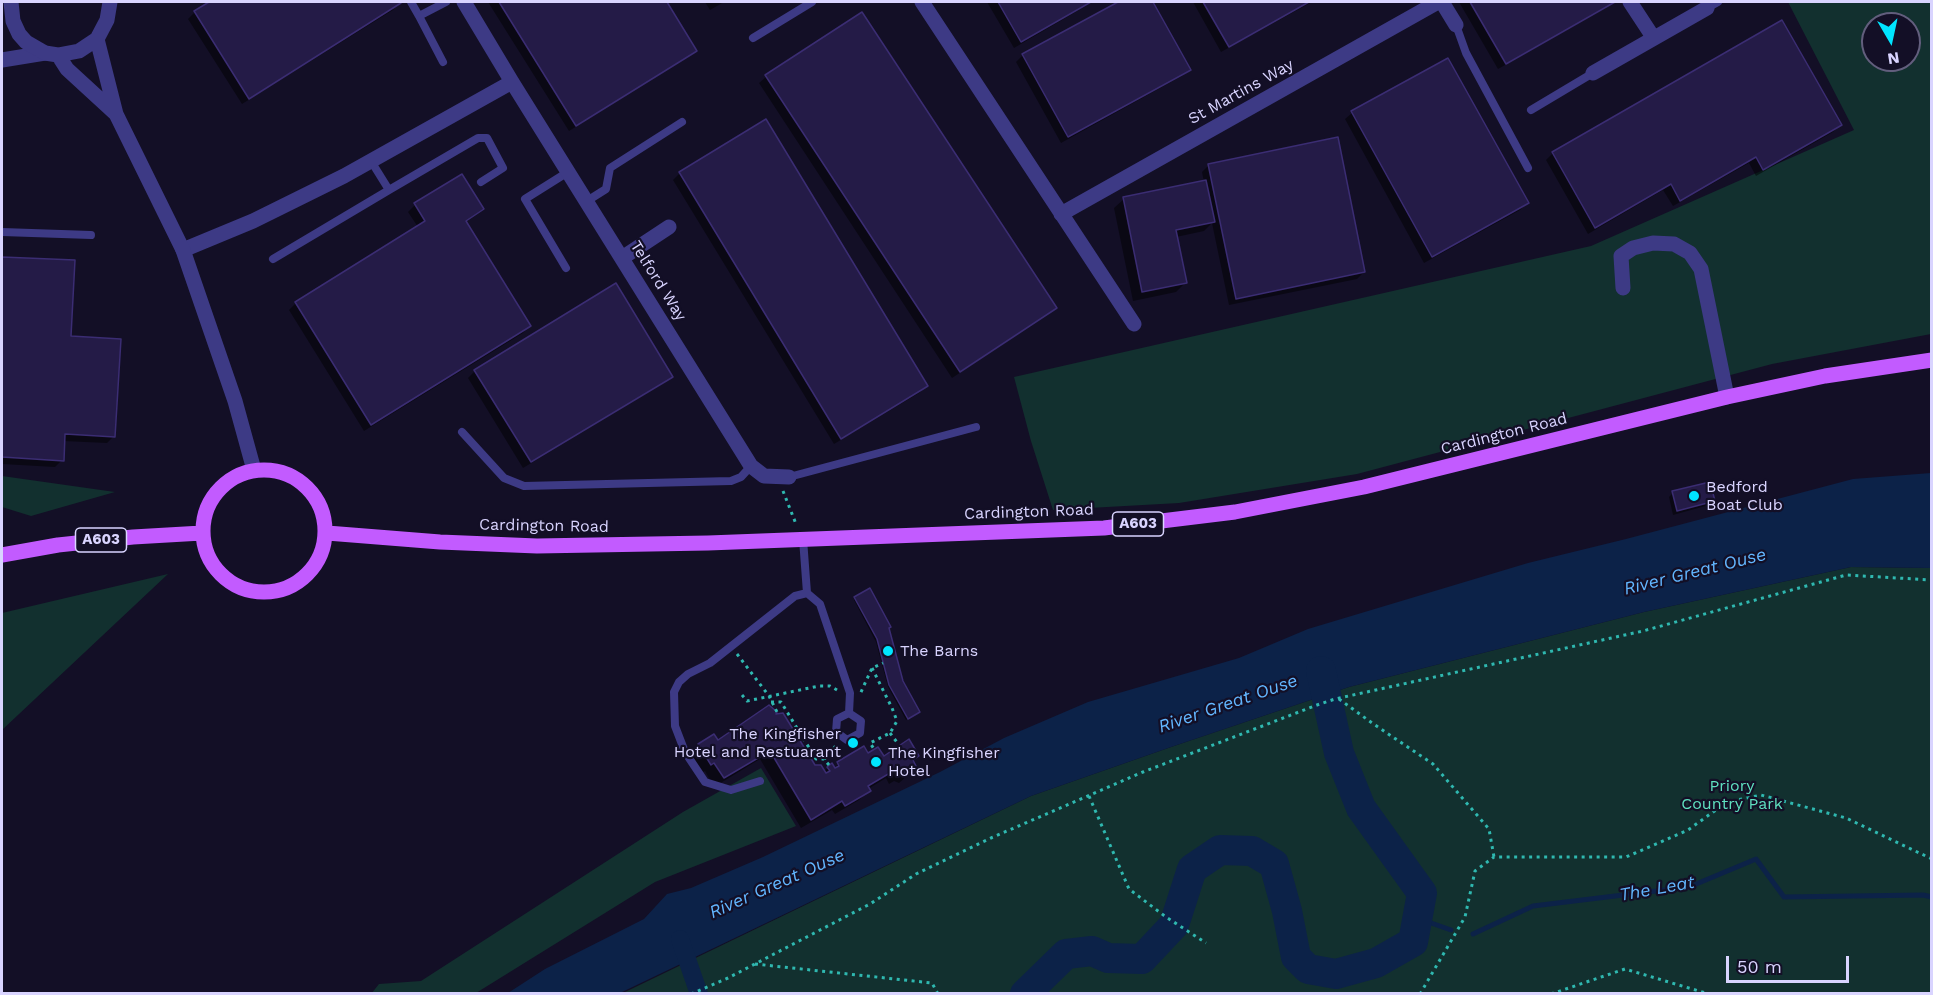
<!DOCTYPE html>
<style>
body{margin:0}
#map{position:relative;width:1933px;height:995px;overflow:hidden;background:#130f26;font-family:"Work Sans",sans-serif}
canvas{display:block}
.frame{position:absolute;inset:0;border:3px solid #d9d4ff;pointer-events:none}
.north{position:absolute;left:1861px;top:12px;width:60px;height:60px;box-sizing:border-box;background:#130f26;border:2px solid #625e7d;border-radius:50%;rotate:171deg;font-size:16px;font-weight:700;line-height:24px;text-align:center;color:#d9d4ff}
.north::after{content:'';display:block;margin:auto;width:21px;height:27px;background:#00e5ff;clip-path:polygon(50% 0,100% 100%,50% 72%,0 100%)}
.scale{position:absolute;left:1726px;top:956px;width:123px;height:27px;box-sizing:border-box;border:3px solid #d9d4ff;border-top:0;padding-left:8px;font-size:18px;line-height:21px;white-space:nowrap;color:#d9d4ff;-webkit-text-stroke:4px #130f26;paint-order:stroke}
</style>
<div id="map">
<canvas width="1933" height="995"></canvas>
<div class="frame"></div>
<div class="north">N</div>
<div class="scale">50 m</div>
</div>
<script>
const context = document.querySelector('canvas').getContext('2d');
context.lineJoin = 'round';
function paint(path, color) {
  context.fillStyle = color;
  context.fill(path, 'evenodd');
}
function poly(rows) {
  const path = new Path2D();
  for (const r of rows) {
    if (r.length === 3) {
      path.moveTo(r[0] + r[2], r[1]);
      path.arc(r[0], r[1], r[2], 0, 2 * Math.PI);
      continue;
    }
    path.moveTo(r[0], r[1]);
    for (let i = 2; i < r.length; i += 2) path.lineTo(r[i], r[i + 1]);
  }
  return path;
}
function trace(path, color, width, dash) {
  context.strokeStyle = color;
  context.lineWidth = width;
  context.lineCap = dash ? 'butt' : 'round';
  context.setLineDash(dash || []);
  context.stroke(path);
}
function drawText(font, color, halo, rows, align = 'center') {
  context.font = font + ' "Work Sans",sans-serif';
  context.lineWidth = 4.5;
  context.setLineDash([]);
  context.textBaseline = 'middle';
  context.strokeStyle = halo;
  context.fillStyle = color;
  for (const [text, x, y, turn = 0] of rows) {
    context.save();
    context.translate(x, y);
    context.rotate((+turn || 0) * Math.PI / 180);
    context.textAlign = isNaN(turn) ? turn : align;
    if (halo) context.strokeText(text, 0, 0);
    context.fillText(text, 0, 0);
    context.restore();
  }
}
paint(poly([
 [1788,2,1931,2,1931,334,1772,364,1357,474,1179,503,1053,510,1031,441,1014,377,1591,246,1854,130],
 [1873,24,1909,24,1909,60,1873,60],
 [2,476,115,492,31,516,2,507],
 [1851,567,1931,568,1931,993,621,994,1031,796,1171,747,1349,687,1644,612],
 [168,574,2,730,2,613],
 [761,768,796,826,655,882,476,993,371,994,379,984,421,981,683,812]
]), '#12302f');
paint(poly([
 [1931,473,1931,568,1851,567,1644,612,1349,687,1171,747,1031,796,620,993,508,993,545,969,644,919,667,894,691,888,763,857,940,772,1004,738,1088,702,1239,658,1308,629,1528,563,1626,539,1853,479]
]), '#0c2248');
paint(poly([
 [212,2,399,2,399,3,393,10,242,104,188,19,195,12],
 [488,2,665,2,695,50,688,57,569,131],
 [705,2,724,2,710,10],
 [987,2,1093,2,1014,48],
 [1121,2,1151,2,1189,69,1182,76,1061,143,1016,62,1023,55],
 [1193,2,1312,2,1221,52],
 [1459,2,1613,2,1606,8,1498,69],
 [1781,23,1840,125,1833,132,1756,176,1749,163,1673,206,1663,190,1588,234,1546,160,1553,153],
 [1447,60,1527,203,1520,210,1424,263,1345,119,1352,113],
 [766,77,1055,308,1048,315,952,378,759,83],
 [1209,165,1364,272,1357,279,1229,305,1212,223,1204,231,1176,237,1185,283,1176,292,1133,301,1114,208,1124,199,1204,182,1202,172],
 [680,173,926,386,919,393,834,444,673,180],
 [415,205,482,209,465,222,529,326,523,333,364,431,289,310,296,303,418,227,408,212],
 [2,258,74,262,70,337,114,436,107,443,63,441,62,460,55,467,2,464],
 [475,371,671,376,664,383,523,468,468,378],
 [1673,493,1713,500,1709,505,1673,515,1669,497],
 [855,598,887,628,902,681,917,713,906,720,888,687,876,642,854,600],
 [774,716,814,766,823,772,828,768,833,768,864,748,867,755,883,758,918,756,912,762,914,770,899,783,894,781,889,784,886,778,868,789,869,790,859,800,835,814,832,810,801,828,760,759,714,787,705,771,701,773,690,754,699,745,717,742]
]), '#0007');
trace(poly([
 [1417,918,1451,930],
 [1473,934,1533,906,1689,887,1756,859,1784,897,1923,895,1932,897]
]), '#0c2248', 5);
trace(poly([
 [680,939,699,994]
]), '#0c2248', 18);
trace(poly([
 [1025,994,1066,954,1092,951,1108,958,1142,959,1174,925,1192,869,1220,850,1252,851,1274,864,1287,911,1296,957,1308,969,1336,974,1376,963,1413,942,1422,893,1361,808,1339,753,1321,671]
]), '#0c2248', 30);
const building = poly([
 [209,2,400,2,401,3,249,99,194,11,209,2],
 [499,2,667,2,697,51,576,126,499,2],
 [998,2,1091,2,1021,42,998,2],
 [1118,2,1153,2,1191,70,1068,137,1022,54,1118,2],
 [1203,2,1309,2,1229,47,1203,2],
 [1470,2,1615,2,1506,64,1470,2],
 [862,12,1057,308,960,372,765,75,862,12],
 [1782,20,1842,125,1763,170,1756,157,1680,201,1671,184,1595,228,1552,152,1782,20],
 [1448,58,1529,203,1432,257,1351,111,1448,58],
 [766,119,928,386,841,439,679,172,766,119],
 [1338,137,1365,272,1236,299,1208,164,1338,137],
 [462,174,484,209,466,221,531,326,371,425,295,302,425,221,414,203,462,174],
 [1206,180,1215,222,1176,230,1187,283,1142,292,1123,197,1206,180],
 [2,257,75,260,71,336,121,339,115,437,65,434,64,461,2,457,2,257],
 [616,283,673,377,531,462,474,370,616,283],
 [1710,482,1715,501,1677,511,1672,491,1710,482],
 [870,588,891,627,889,628,903,681,920,712,908,719,889,685,877,639,854,597,870,588],
 [769,705,777,712,776,714,783,713,815,765,821,765,826,773,830,771,827,767,832,763,835,768,839,766,837,762,864,746,868,753,878,747,884,756,909,739,919,756,913,760,916,766,916,771,910,775,905,772,899,776,895,770,868,786,871,791,845,806,842,801,811,820,770,751,724,778,714,763,711,765,698,744,714,734,718,740,769,705]
]);
paint(building, '#241b47');
trace(building, '#3b2d73', 1.5);
trace(poly([
 [783,491,796,524],
 [737,654,769,696,777,712],
 [872,668,892,708,897,721,890,733,870,743,874,749],
 [861,692,872,668,883,663],
 [742,695,747,701,819,686,830,686,837,690],
 [1339,699,1372,723,1433,764,1489,829,1494,857],
 [771,702,781,702,816,759,824,759],
 [890,733,899,745],
 [829,765,824,759,830,755,836,745],
 [1089,796,1129,889,1166,917,1206,943],
 [755,964,932,983,938,994],
 [691,994,728,978,870,904,916,874,991,838,1143,772,1317,705,1335,699,1643,631,1846,575,1932,580],
 [1420,994,1465,917,1475,871,1494,857,1626,857,1688,830,1727,802,1761,795,1846,818,1932,859],
 [1551,994,1625,969,1709,994]
]), '#2fb8b0', 3, [3, 4.5]);
trace(poly([
 [411,2,419,16],
 [1707,8,1718,2],
 [1456,25,1466,53,1528,168],
 [753,38,812,2],
 [443,62,419,16,446,2],
 [1531,110,1593,73],
 [371,161,389,190,478,138,487,138,503,168,481,182],
 [587,201,606,189,610,168,682,122],
 [2,232,91,235],
 [273,259,389,190],
 [566,268,525,199,568,172],
 [462,432,504,478,524,486,731,481,741,477,751,466],
 [789,477,976,427],
 [803,539,807,593,820,604,850,693,849,713],
 [849,713,861,721,860,733,847,740,836,732,837,719,849,713],
 [760,781,731,790,705,782,685,752,675,726,674,692,679,682,688,674,710,663,795,596,807,593]
]), '#3d3a85', 8);
trace(poly([
 [464,2,512,82,751,466,764,476,789,477],
 [922,2,1134,324],
 [1442,2,1456,25],
 [1630,2,1653,37],
 [2,60,45,53],
 [1593,73,1707,8],
 [1061,214,1438,2],
 [183,250,253,221,344,176,512,82],
 [622,258,669,227],
 [1623,288,1621,256,1633,248,1653,243,1674,244,1690,253,1701,269,1727,397]
]), '#3d3a85', 15);
trace(poly([
 [11,2,13,21,19,34,26,42,45,53,58,55,79,51,97,39,107,20,110,2],
 [97,39,116,114,183,250,235,401,254,470],
 [58,55,67,69,116,114]
]), '#3d3a85', 15);
trace(poly([
 [264,531,61],
 [327,533,440,542,537,546,708,543,1104,528,1235,512,1364,487,1727,397,1825,376,1932,360],
 [2,555,58,545,133,537,202,533]
]), '#c25bff', 15);
for (const [x, y, r, color] of [
 [1694,496,6,"#00e5ff"],
 [888,651,6,"#00e5ff"],
 [853,743,6,"#00e5ff"],
 [876,762,6,"#00e5ff"]
]) {
  const dot = new Path2D();
  dot.arc(x, y, r, 0, 2 * Math.PI);
  context.fillStyle = color;
  context.fill(dot);
  trace(dot, '#130f26', 2);
}
for (const [x, y, w] of [
 [1138,524,51],
 [101,540,51]
]) {
  const box = new Path2D();
  box.roundRect(x - w / 2, y - 12, w, 24, 4.5);
  context.fillStyle = '#130f26';
  context.fill(box);
  trace(box, '#d9d4ff', 1.5);
}
drawText('bold 15px', '#d9d4ff', null, [
 ["A603",1138,524],
 ["A603",101,540]
]);
drawText('16px', '#d9d4ff', '#130f26', [
 ["St Martins Way",1241,92,-29],
 ["Telford Way",658,281,58],
 ["Cardington Road",1504,434,-14],
 ["Cardington Road",1029,512,-2],
 ["Cardington Road",544,526,1]
]);
drawText('16px', '#d9d4ff', '#130f26', [
 ["Bedford",1706,487],
 ["Boat Club",1706,505],
 ["The Barns",900,651],
 ["The Kingfisher",841,734,"right"],
 ["Hotel and Restuarant",841,752,"right"],
 ["The Kingfisher",888,753],
 ["Hotel",888,771]
], 'left');
drawText('16px', '#5fe0c0', '#130f26', [
 ["Priory",1732,786],
 ["Country Park",1732,804]
]);
drawText('italic 18px', '#62b6ff', '#130f26', [
 ["River Great Ouse",1695,572,-14],
 ["River Great Ouse",1228,704,-19],
 ["River Great Ouse",777,884,-24],
 ["The Leat",1657,889,-10]
]);
</script>
